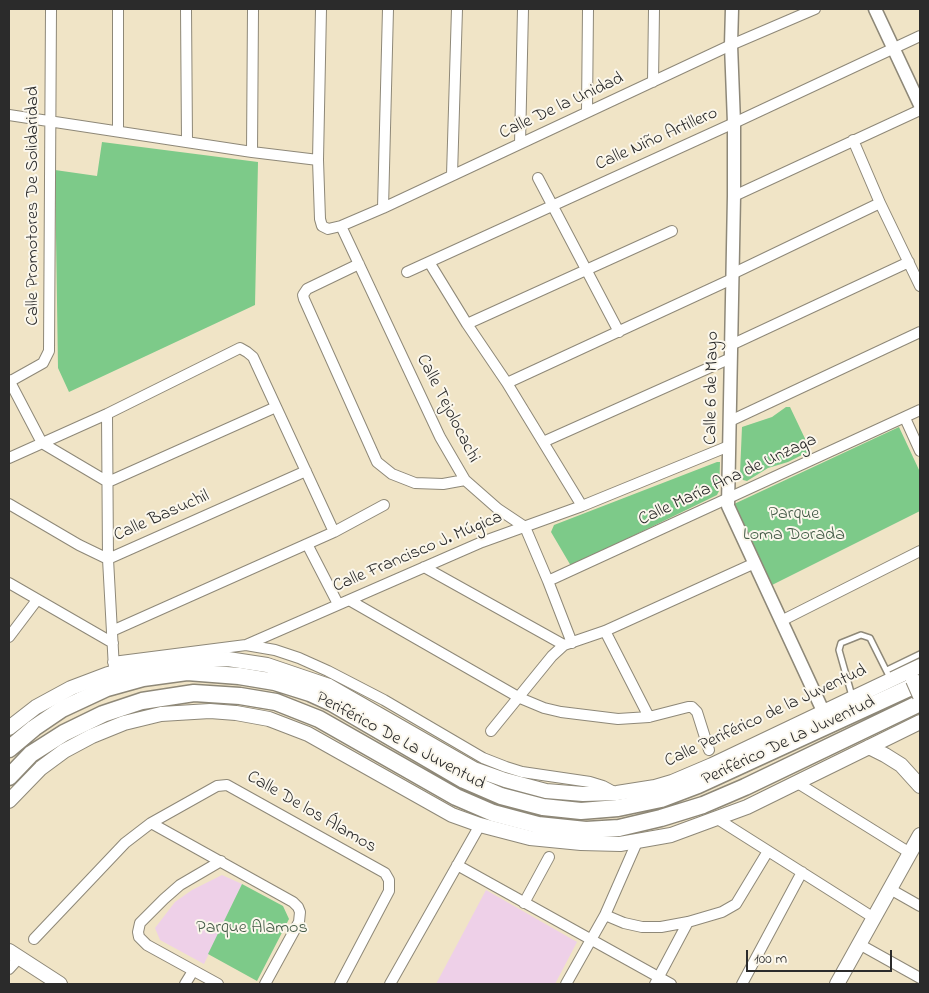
<!DOCTYPE html>
<meta charset="utf-8">
<style>
body{margin:0}
#map{position:relative;width:929px;height:993px;overflow:hidden;background:#f0e4c6;font-family:"Indie Flower",sans-serif}
canvas{display:block}
.frame{position:absolute;inset:0;border:10px solid #2b2b2b;pointer-events:none}
.scale{position:absolute;left:746px;top:950px;width:146px;height:22px;box-sizing:border-box;border:2px solid #2b2b2b;border-top:0;padding-left:6px;font-size:15px;line-height:18px;white-space:nowrap;color:#2b2b2b;-webkit-text-stroke:4px #fbf7ec;paint-order:stroke}
</style>
<div id="map">
<canvas width="929" height="993"></canvas>
<div class="frame"></div>
<div class="scale">100 m</div>
</div>
<script>
const context = document.querySelector('canvas').getContext('2d');
context.lineJoin = 'round';
function paint(path, color) {
  context.fillStyle = color;
  context.fill(path, 'evenodd');
}
function poly(rows) {
  const path = new Path2D();
  for (const r of rows) {
    path.moveTo(r[0], r[1]);
    for (let i = 2; i < r.length; i += 2) path.lineTo(r[i], r[i + 1]);
  }
  return path;
}
function trace(path, color, width, dash) {
  context.strokeStyle = color;
  context.lineWidth = width;
  context.lineCap = dash ? 'butt' : 'round';
  context.setLineDash(dash || []);
  context.stroke(path);
}
function drawText(font, color, halo, rows, align = 'center') {
  context.font = font + ' "Indie Flower",sans-serif';
  context.lineWidth = 4;
  context.setLineDash([]);
  context.textBaseline = 'middle';
  context.strokeStyle = halo;
  context.fillStyle = color;
  for (const [text, x, y, turn = 0] of rows) {
    context.save();
    context.translate(x, y);
    context.rotate((+turn || 0) * Math.PI / 180);
    context.textAlign = isNaN(turn) ? turn : align;
    if (halo) context.strokeText(text, 0, 0);
    context.fillText(text, 0, 0);
    context.restore();
  }
}
paint(poly([
 [222,875,242,884,204,964,160,940,155,928,175,902,192,890],
 [486,890,577,942,555,984,436,984]
]), '#eed0e8');
paint(poly([
 [102,142,258,162,255,305,69,392,58,368,55,170,97,176],
 [786,407,790,407,809,447,808,452,788,462,768,468,747,481,743,480,740,473,742,427,772,417],
 [899,427,920,472,920,511,772,585,734,504],
 [717,462,720,462,719,491,717,495,571,566,551,532,554,525],
 [242,884,283,906,289,919,257,981,208,954]
]), '#7dca89');
const service = poly([
 [887,670,920,654],
 [852,696,839,650,841,643,861,635,870,638,890,678]
]);
const minor = poly([
 [118,9,118,131],
 [186,9,187,141],
 [321,9,318,160,320,219,322,226,328,229,341,226,383,208,731,45,815,9],
 [653,82,654,9],
 [587,112,588,9],
 [9,115,252,152,318,160],
 [853,140,880,203,920,286],
 [520,144,523,9],
 [252,152,253,9],
 [452,175,457,9],
 [538,178,619,332],
 [734,196,920,110],
 [383,208,388,9],
 [341,226,440,437,465,480,498,509,525,527,548,581,572,643],
 [429,262,467,324,507,383,582,506],
 [359,264,307,289,303,295,304,299,377,462,392,474,415,483,443,484,465,480],
 [407,272,734,123,920,36],
 [732,274,880,203],
 [467,324,672,231],
 [731,345,909,262],
 [9,380,42,443,108,482,276,407],
 [9,382,43,363,49,351,51,9],
 [507,383,732,279],
 [107,414,108,559,114,669],
 [905,418,920,451],
 [730,421,920,332],
 [543,442,731,358],
 [9,458,107,414,240,348,247,352,253,357,334,532],
 [9,504,79,545,108,559,306,471],
 [307,544,338,604],
 [424,567,564,645],
 [548,581,920,410],
 [9,583,113,643],
 [349,600,520,698,544,708,561,712,618,719,649,717,688,707,692,707,697,712,709,750],
 [781,621,920,551],
 [112,631,334,532,384,505],
 [605,631,649,717],
 [9,637,37,600],
 [246,645,275,650,299,658,328,671,384,700,483,758,506,767,522,772,590,782,603,786,616,793],
 [113,662,246,645,482,542,582,506,729,446],
 [491,731,552,656,564,645,605,631,755,563],
 [796,782,910,853],
 [716,818,874,918],
 [151,823,293,902,298,907,300,912,299,922,265,984],
 [457,865,671,984],
 [890,889,920,906],
 [524,903,549,857],
 [605,915,624,923,642,927,661,927,688,922,722,912,736,904,768,851],
 [34,939,125,843,151,823,217,786,227,785,385,873,389,880,389,891,340,984],
 [859,944,920,978],
 [9,969,19,958],
 [185,984,193,971],
 [218,984,147,945,139,937,138,932,140,923,164,899,180,885,221,861],
 [390,984,480,825],
 [566,984,605,915,637,842],
 [655,984,688,922],
 [742,984,802,872]
]);
const tertiary = poly([
 [732,9,731,45,734,123,734,196,728,506,823,711],
 [875,9,920,105]
]);
const secondary = poly([
 [9,728,36,707,71,688,108,674,139,667,182,660,228,659,267,665,329,686,474,769,505,780,546,791,583,794,617,793,655,787,672,782,712,765,920,666],
 [869,747,885,755,901,765,920,786],
 [9,801,41,768,64,751,92,736,124,723,161,714,210,711,236,713,269,719,308,734,452,815,480,825,530,838,581,843,620,844,671,835,747,807,920,722],
 [9,951,60,984],
 [837,984,920,835]
]);
const trunk = poly([
 [9,749,34,728,62,709,107,688,143,678,187,672,239,676,275,682,310,693,332,703,464,780,501,796,543,807,581,811,618,808,661,799,698,785,920,683],
 [9,777,31,754,64,733,103,714,142,701,194,693,240,696,276,702,319,719,456,797,493,813,538,825,586,830,619,828,661,818,703,805,745,787,920,703]
]);
trace(service, '#8e8878', 8);
trace(minor, '#8e8878', 12);
trace(tertiary, '#8e8878', 15);
trace(secondary, '#8e8878', 16);
trace(trunk, '#8e8878', 19);
trace(service, '#fff', 5);
trace(minor, '#fff', 10);
trace(tertiary, '#fff', 12);
trace(secondary, '#fff', 14);
trace(trunk, '#fff', 16);
const secondaryBridge = poly([
 [913,680,920,696]
]);
trace(secondaryBridge, '#8e8878', 16, []);
trace(secondaryBridge, '#fff', 14);
drawText('18px', '#2b2b2b', '#fbf7ec', [
 ["Calle De la Unidad",562,107,-25],
 ["Calle Niño Artillero",657,140,-24],
 ["Calle Promotores De Solidaridad",34,206,-90],
 ["Calle 6 de Mayo",713,388,-89],
 ["Calle Tejolocachi",447,409,63],
 ["Calle María Ana de Unzaga",728,481,-25],
 ["Calle Basuchil",162,517,-24],
 ["Calle Francisco J. Múgica",418,553,-23],
 ["Calle Periférico de la Juventud",766,717,-25],
 ["Periférico De La Juventud",400,742,28],
 ["Periférico De La Juventud",789,742,-25],
 ["Calle De los Álamos",311,813,30]
]);
drawText('18px', '#445b47', '#fbf7ec', [
 ["Parque",794,515],
 ["Loma Dorada",794,536],
 ["Parque Alamos",252,929]
]);
</script>
